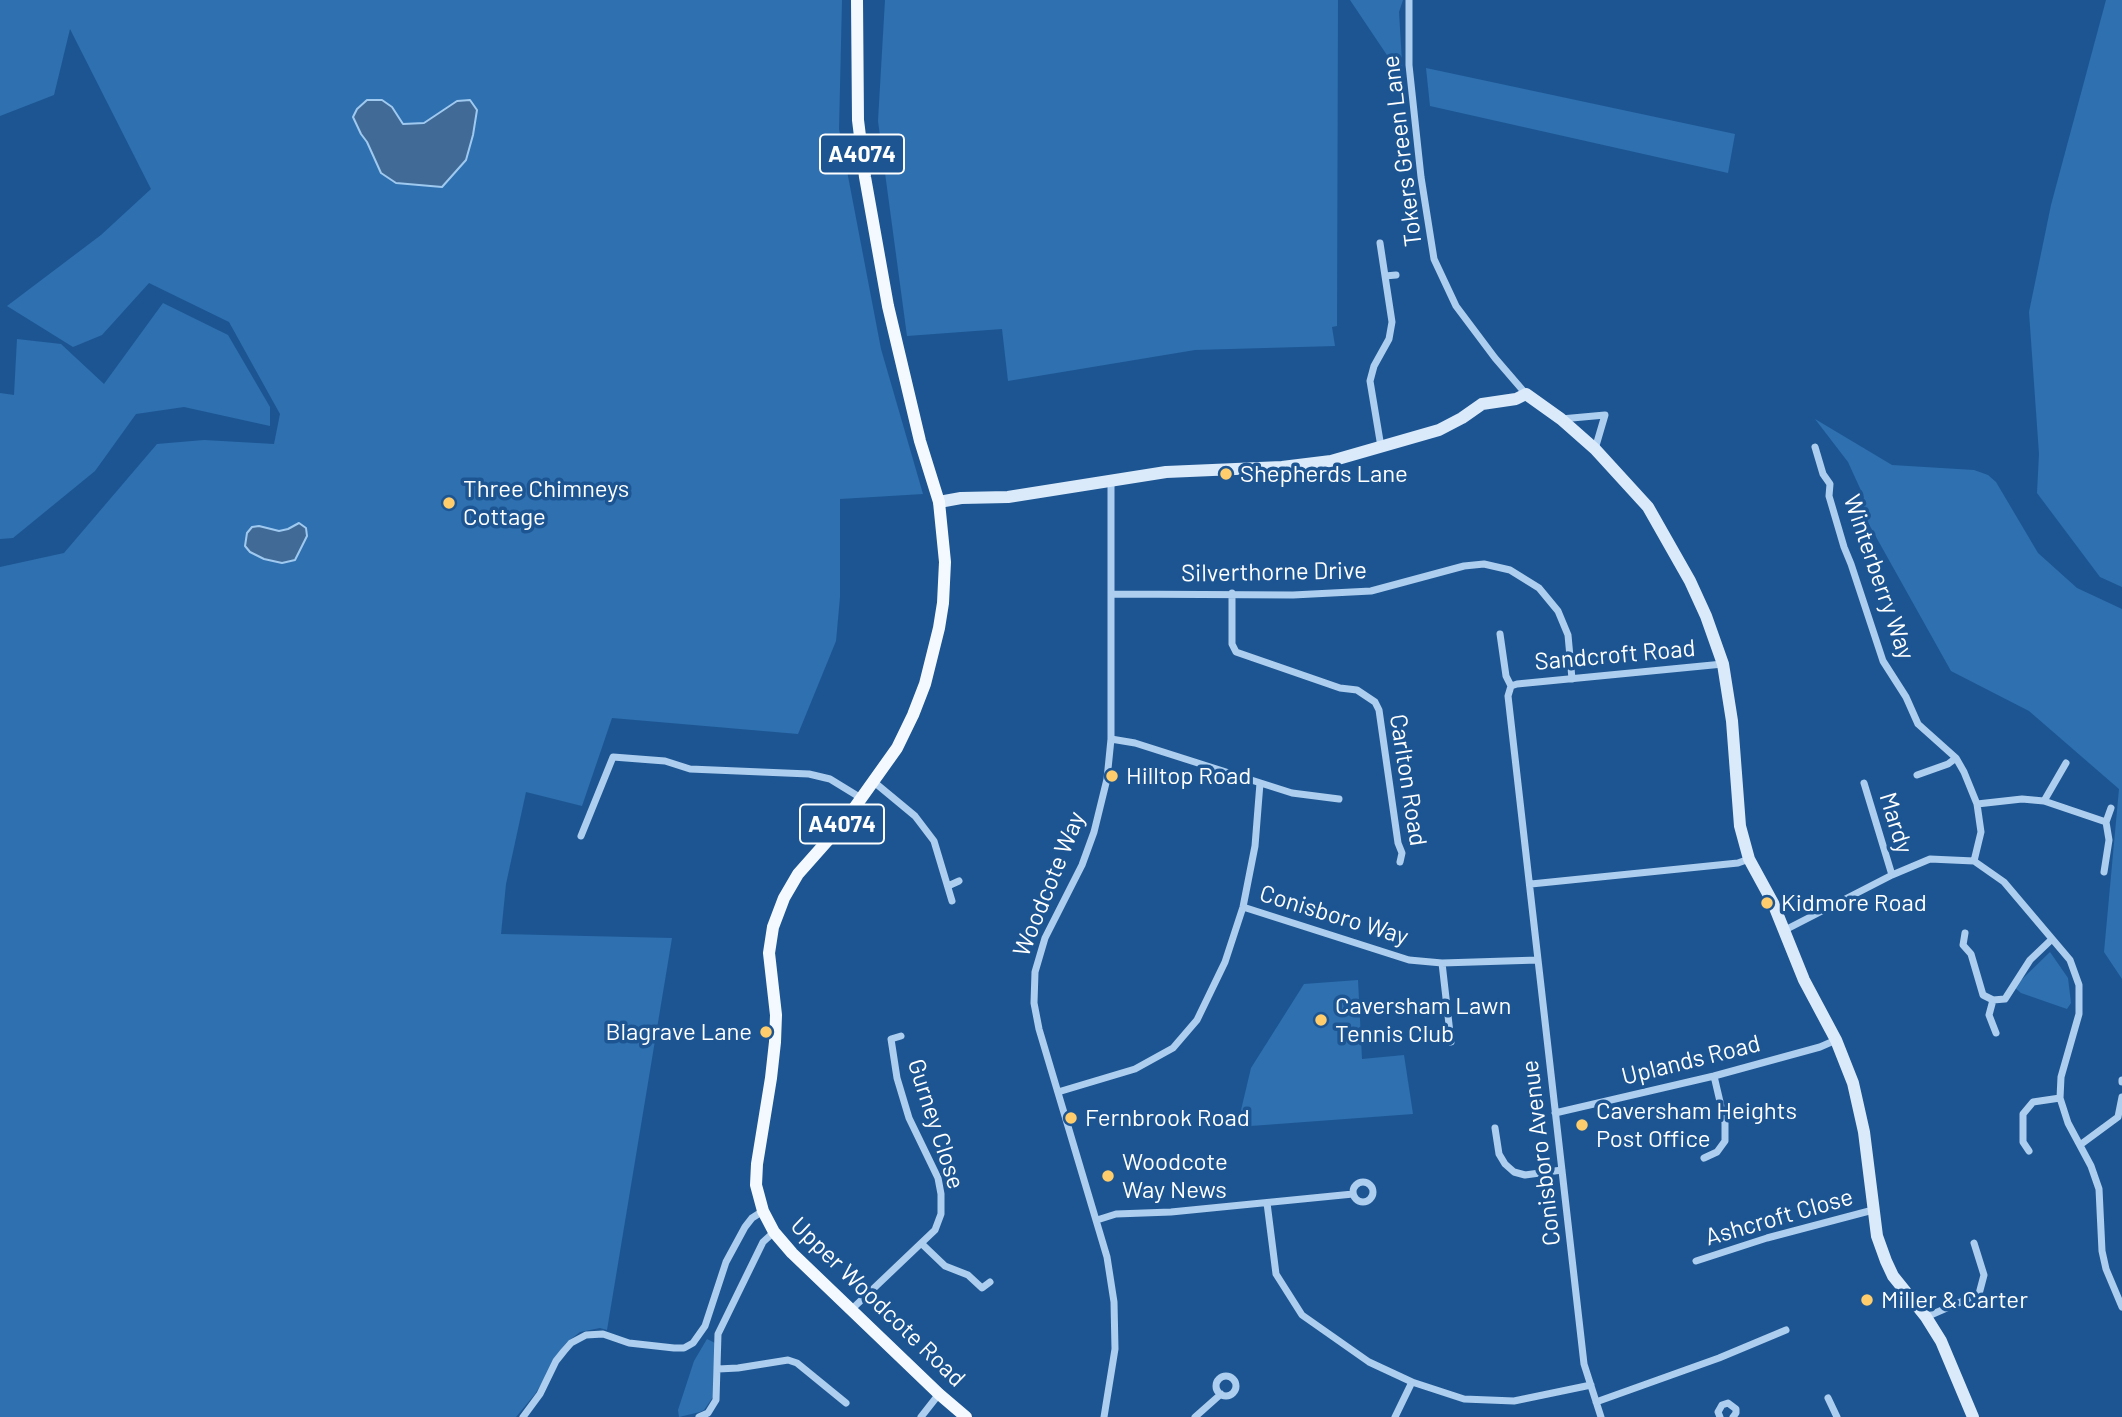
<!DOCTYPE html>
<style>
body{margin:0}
canvas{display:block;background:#1c5592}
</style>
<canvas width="2122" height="1417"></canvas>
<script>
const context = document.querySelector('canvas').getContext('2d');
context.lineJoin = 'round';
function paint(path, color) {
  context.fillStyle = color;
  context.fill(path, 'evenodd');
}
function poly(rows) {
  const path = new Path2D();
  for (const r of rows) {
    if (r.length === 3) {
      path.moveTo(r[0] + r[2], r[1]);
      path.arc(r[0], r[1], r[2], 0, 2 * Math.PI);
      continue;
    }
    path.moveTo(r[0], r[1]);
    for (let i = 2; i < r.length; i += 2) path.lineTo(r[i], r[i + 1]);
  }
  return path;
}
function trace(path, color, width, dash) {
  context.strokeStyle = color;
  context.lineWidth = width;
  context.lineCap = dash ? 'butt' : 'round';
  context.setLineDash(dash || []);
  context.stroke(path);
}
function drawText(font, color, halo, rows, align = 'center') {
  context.font = font + ' Barlow,sans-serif';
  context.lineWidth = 7;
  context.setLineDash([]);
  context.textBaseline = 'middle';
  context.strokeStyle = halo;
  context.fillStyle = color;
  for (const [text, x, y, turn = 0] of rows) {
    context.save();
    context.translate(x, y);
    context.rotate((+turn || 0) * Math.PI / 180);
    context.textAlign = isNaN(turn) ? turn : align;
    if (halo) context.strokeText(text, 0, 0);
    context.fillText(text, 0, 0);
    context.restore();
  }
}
paint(poly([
 [0,0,842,0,839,129,881,349,923,494,840,499,840,597,836,641,798,734,612,718,582,806,526,792,506,884,501,934,672,938,607,1330,600,1328,580,1332,566,1343,535,1394,516,1417,0,1417,0,567,64,553,157,444,204,440,274,444,280,414,229,322,149,283,102,335,73,347,7,306,101,235,151,189,70,29,54,95,0,116],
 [885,0,1338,0,1337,326,1332,327,1335,346,1195,350,1008,381,1002,329,907,336,878,121],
 [1350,0,1403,0,1399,12,1403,79],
 [2106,0,2122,0,2122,587,2100,577,2037,493,2039,454,2029,312,2051,205],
 [1426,68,1735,134,1728,173,1430,106],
 [163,303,228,335,270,407,270,426,184,407,136,414,95,471,13,538,0,539,0,393,14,395,17,339,61,344,104,384],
 [1815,419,1892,465,1974,470,1988,475,1996,482,2038,553,2077,588,2122,609,2122,979,2104,952,2119,789,2029,711,1951,671,1861,510,1864,497,1848,462],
 [2050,952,2068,978,2071,1003,2067,1009,2021,993,2014,987],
 [1358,980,1362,1059,1404,1055,1413,1114,1237,1127,1251,1068,1304,984],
 [707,1339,715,1343,713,1397,704,1410,700,1412,679,1417,678,1410,694,1361]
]), '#2f70b0');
const water = poly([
 [367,100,382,100,392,107,403,124,424,123,457,101,470,100,477,110,473,135,466,160,442,187,396,183,381,173,367,142,361,134,353,117,357,109,367,100],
 [299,523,306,528,307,536,295,560,282,563,264,559,250,552,245,546,247,533,252,527,259,526,279,531,288,529,299,523]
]);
paint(water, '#416a96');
trace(water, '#a0c9f0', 2);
trace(poly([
 [1409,0,1409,65,1421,177,1434,259,1456,306,1495,358,1526,394],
 [1380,243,1385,276],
 [1561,419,1605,415,1595,449],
 [1381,447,1370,381,1374,366,1389,339,1392,322,1385,276,1396,275],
 [1815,447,1823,474,1830,484,1829,496,1844,547,1851,564,1883,661,1906,697,1918,724,1956,758,1964,772,1977,804,1981,832,1974,861],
 [1232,593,1232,644,1236,652,1340,688,1357,690,1375,702,1379,710,1398,843,1402,853,1400,862],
 [1111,594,1293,595,1371,591,1464,566,1484,564,1510,570,1539,588,1558,611,1568,635,1572,679],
 [1500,634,1506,676,1511,686,1508,696,1584,1364,1601,1417],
 [1511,686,1517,684,1723,664],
 [1111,739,1135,743,1292,793,1339,799],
 [1917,775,1948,764,1956,758],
 [874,782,915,816,934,841,952,901],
 [1864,783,1892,875],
 [2044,801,2066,763],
 [1977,804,2022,799,2044,801,2106,822,2109,840,2104,872],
 [2106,822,2111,808],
 [581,836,613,757,665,761,690,769,809,774,830,779,861,798],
 [1531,884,1738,863,1749,859],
 [948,886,959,881],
 [1243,907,1409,960,1442,963,1538,960],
 [1785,930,1892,875,1930,859,1974,861,2004,882,2070,960,2079,985,2079,1014,2061,1077,2060,1098,2068,1123,2091,1166,2099,1189,2102,1251,2106,1269,2122,1307],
 [1965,933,1963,945,1971,954,1983,995,1993,1000,2005,999,2030,960,2052,939],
 [1442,963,1451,1042],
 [1993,1000,1989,1015,1996,1033],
 [2122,1080,2122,1082],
 [1058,1092,1135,1069,1173,1048,1197,1020,1225,962,1243,907,1255,846,1260,783],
 [1555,1113,1714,1076,1820,1047,1836,1040],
 [1495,1128,1499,1154,1505,1164,1514,1172,1525,1175,1562,1170],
 [2080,1145,2118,1117,2122,1097],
 [2029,1151,2023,1142,2023,1114,2033,1102,2060,1098],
 [1704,1158,1717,1152,1725,1141,1725,1123,1714,1076],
 [1363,1192,10],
 [1267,1203,1276,1274,1302,1315,1369,1362,1412,1382,1464,1399,1514,1401,1591,1385],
 [1097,1220,1116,1214,1171,1212,1353,1194],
 [922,1244,945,1266,968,1275,982,1288,990,1282],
 [1696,1261,1767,1238,1873,1210],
 [852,1309,935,1230,941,1214,941,1194,938,1178,909,1118,897,1078,891,1039,901,1036],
 [1926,1317,1979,1294,1984,1275,1974,1243],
 [718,1369,738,1368,788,1360,797,1363,846,1403],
 [1226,1386,10],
 [1828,1398,1837,1417],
 [1596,1402,1719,1358,1786,1330],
 [523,1417,540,1394,556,1361,564,1351,571,1343,586,1335,603,1334,629,1343,674,1348,684,1348,693,1343,705,1326,726,1262,745,1227,752,1218,763,1211],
 [699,1417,708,1413,716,1400,718,1334,763,1242,774,1232],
 [921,1417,939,1394],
 [1104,1417,1115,1349,1114,1302,1107,1257,1039,1029,1034,1003,1035,972,1045,938,1082,865,1094,832,1107,779,1111,739,1111,480],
 [1195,1417,1221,1394],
 [1395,1417,1412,1382],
 [1720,1417,1718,1412,1722,1405,1728,1403,1736,1409,1736,1413,1733,1417]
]), '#adceef', 7);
trace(poly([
 [939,502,961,498,1008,497,1166,472,1282,467,1331,461,1439,430,1462,418,1482,404,1516,399,1526,394,1561,419,1595,449,1648,507,1690,581,1706,616,1723,664,1732,721,1740,826,1749,859,1773,903,1804,980,1836,1040,1853,1083,1864,1132,1877,1236,1886,1261,1893,1276,1926,1317,1941,1341,1973,1417]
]), '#daeafa', 12);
trace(poly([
 [857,0,858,120,865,177,888,306,920,441,939,502,945,562,943,603,939,628,925,684,913,715,897,748,845,821,798,874,784,898,773,927,769,953,776,1015,775,1042,771,1078,757,1164,756,1185,763,1211,774,1232,792,1253,939,1394,966,1417]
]), '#f4f9ff', 12);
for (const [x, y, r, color] of [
 [1226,474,7,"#ffcd6b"],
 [449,503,7,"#ffcd6b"],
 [1112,776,7,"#ffcd6b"],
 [1767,903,7,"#ffcd6b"],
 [1321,1020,7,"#ffcd6b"],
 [766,1032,7,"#ffcd6b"],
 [1071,1118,7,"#ffcd6b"],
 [1582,1125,7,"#ffcd6b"],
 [1108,1176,7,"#ffcd6b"],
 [1867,1300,7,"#ffcd6b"]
]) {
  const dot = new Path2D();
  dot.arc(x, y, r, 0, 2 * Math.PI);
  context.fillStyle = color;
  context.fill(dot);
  trace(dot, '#1c5592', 2.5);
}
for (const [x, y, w] of [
 [862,154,84],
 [842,824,84]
]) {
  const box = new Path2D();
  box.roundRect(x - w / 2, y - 19.5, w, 39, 5);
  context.fillStyle = '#1c5592';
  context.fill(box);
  trace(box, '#fff', 2);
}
drawText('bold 23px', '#fff', null, [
 ["A4074",862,154],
 ["A4074",842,824]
]);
drawText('24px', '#fff', '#1c5592', [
 ["Tokers Green Lane",1402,151,-97],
 ["Silverthorne Drive",1274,572,-1],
 ["Winterberry Way",1879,577,71],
 ["Sandcroft Road",1615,655,-5],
 ["Carlton Road",1408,780,81],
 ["Mardy",1896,823,73],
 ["Woodcote Way",1049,884,-68],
 ["Conisboro Way",1334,915,17],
 ["Uplands Road",1691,1060,-14],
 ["Gurney Close",936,1124,72],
 ["Conisboro Avenue",1541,1153,-97],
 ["Ashcroft Close",1779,1217,-16],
 ["Upper Woodcote Road",878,1302,44]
]);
drawText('24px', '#fff', '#1c5592', [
 ["Shepherds Lane",1240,474],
 ["Three Chimneys",463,489],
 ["Cottage",463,517],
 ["Hilltop Road",1126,776],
 ["Kidmore Road",1781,903],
 ["Caversham Lawn",1335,1006],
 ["Tennis Club",1335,1034],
 ["Blagrave Lane",752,1032,"right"],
 ["Caversham Heights",1596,1111],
 ["Post Office",1596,1139],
 ["Fernbrook Road",1085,1118],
 ["Woodcote",1122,1162],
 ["Way News",1122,1190],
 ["Miller & Carter",1881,1300]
], 'left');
</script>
